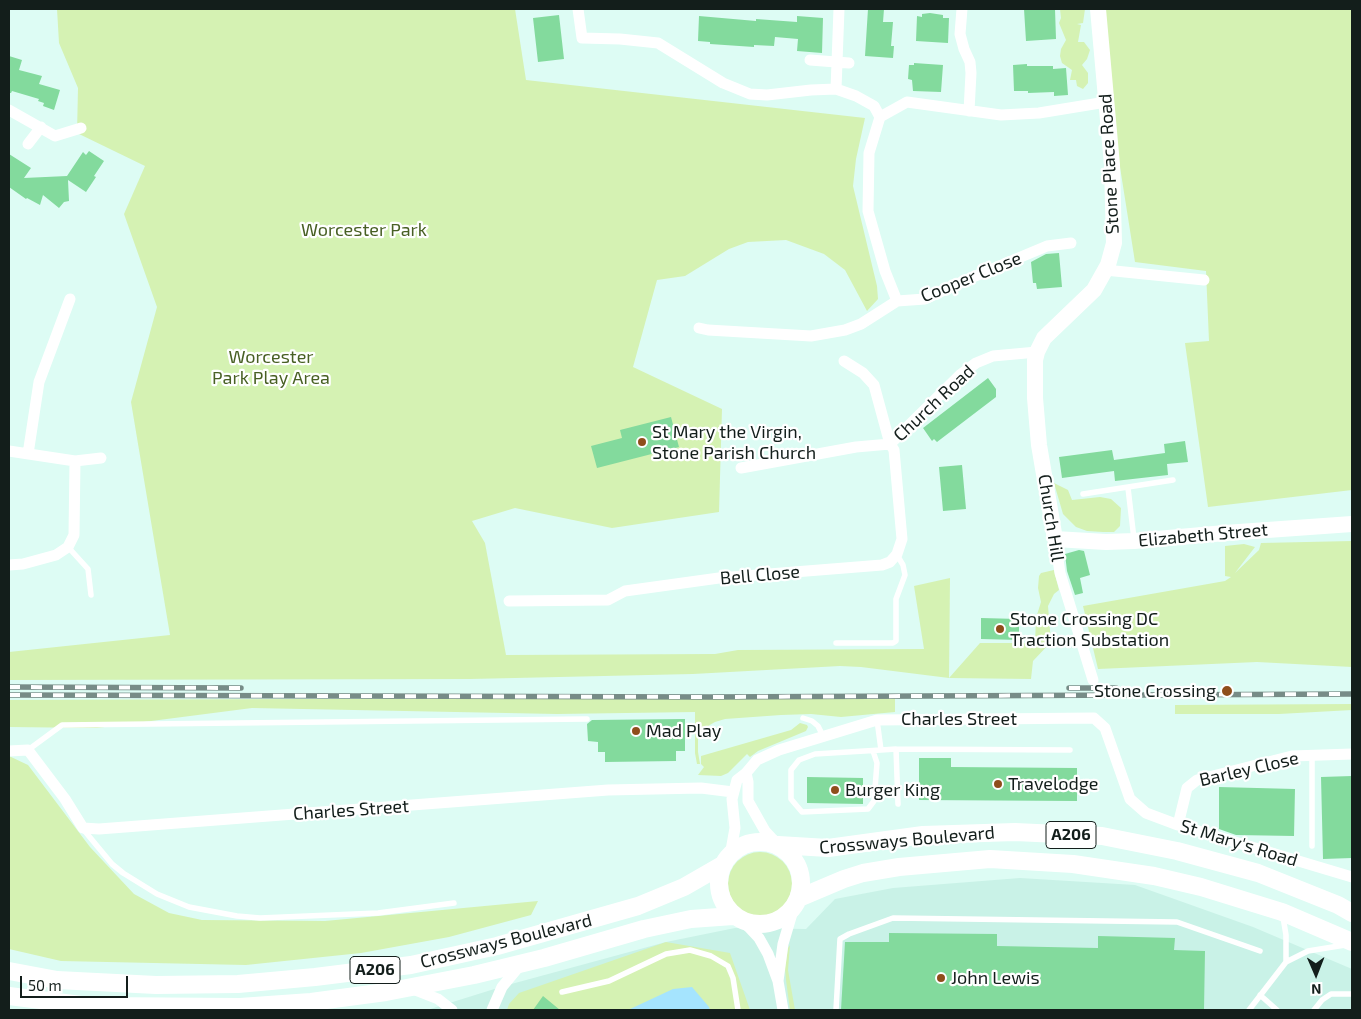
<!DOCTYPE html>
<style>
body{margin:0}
#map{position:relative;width:1361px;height:1019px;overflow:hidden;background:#ddfcf4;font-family:"Exo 2",sans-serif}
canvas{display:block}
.frame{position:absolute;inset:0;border:10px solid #131e1b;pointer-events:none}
.north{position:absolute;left:1291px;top:949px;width:50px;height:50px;-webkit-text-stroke:4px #fff;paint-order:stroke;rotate:179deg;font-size:14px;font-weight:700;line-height:20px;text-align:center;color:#131e1b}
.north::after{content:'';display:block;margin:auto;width:18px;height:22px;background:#131e1b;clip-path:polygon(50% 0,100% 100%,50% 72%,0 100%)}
.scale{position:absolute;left:20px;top:976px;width:108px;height:22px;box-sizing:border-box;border:2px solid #131e1b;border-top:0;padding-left:6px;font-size:15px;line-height:18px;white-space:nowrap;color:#131e1b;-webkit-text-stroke:4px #fff;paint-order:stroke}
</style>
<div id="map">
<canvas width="1361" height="1019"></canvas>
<div class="frame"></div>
<div class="north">N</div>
<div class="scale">50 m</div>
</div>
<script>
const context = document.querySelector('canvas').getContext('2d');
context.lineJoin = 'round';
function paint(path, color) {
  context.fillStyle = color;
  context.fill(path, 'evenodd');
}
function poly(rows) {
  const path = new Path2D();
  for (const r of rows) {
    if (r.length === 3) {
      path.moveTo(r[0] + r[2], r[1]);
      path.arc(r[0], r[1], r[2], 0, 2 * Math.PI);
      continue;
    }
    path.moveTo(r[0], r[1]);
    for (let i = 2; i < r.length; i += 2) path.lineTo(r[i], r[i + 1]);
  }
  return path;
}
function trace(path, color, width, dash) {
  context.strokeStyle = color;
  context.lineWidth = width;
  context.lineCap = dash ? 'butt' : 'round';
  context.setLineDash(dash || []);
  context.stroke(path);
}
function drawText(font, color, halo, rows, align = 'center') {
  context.font = font + ' "Exo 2",sans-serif';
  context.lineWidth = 4.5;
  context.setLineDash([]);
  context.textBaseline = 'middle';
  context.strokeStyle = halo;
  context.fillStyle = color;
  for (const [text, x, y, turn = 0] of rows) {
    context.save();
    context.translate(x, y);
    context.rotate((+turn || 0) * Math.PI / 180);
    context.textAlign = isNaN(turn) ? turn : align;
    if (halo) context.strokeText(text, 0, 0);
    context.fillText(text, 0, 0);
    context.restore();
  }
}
paint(poly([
 [1020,878,1135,885,1253,927,1352,969,1352,1010,427,1010,504,986,666,942,735,928,806,929,835,899,893,888]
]), '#c9f2e7');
paint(poly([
 [57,9,515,9,526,80,865,118,856,159,853,186,877,286,878,299,867,311,845,270,824,254,786,240,748,242,729,249,685,276,657,280,633,367,722,409,719,512,612,528,515,508,472,521,485,543,506,655,715,654,738,650,924,649,914,586,950,578,949,678,980,643,1035,643,1036,618,1041,602,1038,588,1039,576,1041,573,1054,570,1059,590,1054,594,1048,606,1051,642,1033,661,1031,679,949,678,861,667,840,666,693,674,470,679,9,680,9,652,170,635,131,402,157,307,124,214,145,166,77,133,78,88,59,43],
 [1060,9,1085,9,1083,23,1077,24,1081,25,1078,42,1084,42,1090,50,1087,59,1082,65,1088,73,1088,83,1083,89,1077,86,1076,80,1070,80,1072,70,1062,63,1060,56,1061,49,1066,40,1059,23,1061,18],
 [1095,9,1352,9,1352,490,1208,507,1185,343,1209,341,1206,271,1135,262],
 [1054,483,1068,490,1072,500,1100,497,1111,499,1121,508,1120,526,1114,532,1103,532,1087,531,1076,527,1063,514],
 [1352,541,1352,667,1257,662,1098,669,1083,606,1225,581,1231,577,1225,576,1225,546,1244,544,1255,547,1235,573,1259,550,1261,543],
 [895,697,895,712,841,717,811,714,781,715,725,719,715,722,708,726,698,737,698,752,700,764,697,764,695,753,695,712,557,714,252,708,97,728,9,727,9,700],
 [1352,704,1352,710,1279,714,1175,714,1175,705],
 [800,723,807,725,808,727,806,731,758,751,750,757,747,754,728,773,721,776,698,775,704,767,701,764,701,756,791,730],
 [9,756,28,765,90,847,134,894,169,913,202,920,325,921,538,901,531,915,449,937,361,953,246,965,61,961,9,949],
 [760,884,32],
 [666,942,730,953,750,1010,507,1010,509,1004,519,993],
 [790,945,788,970,795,1010,790,1010,786,980,785,968,788,948]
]), '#d5f2b3');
paint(poly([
 [692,987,709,1007,710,1010,628,1010,673,989]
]), '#a5e4fe');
paint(poly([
 [868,9,884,9,883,22,893,22,891,46,894,46,893,58,865,56],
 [1024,9,1055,9,1056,39,1026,41],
 [930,13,943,15,943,18,949,18,948,43,916,41,917,16,922,17,922,14],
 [559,15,564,59,538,62,533,18],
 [699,16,756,21,756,19,797,22,797,16,823,18,822,53,797,51,798,39,775,37,774,46,754,45,754,47,710,44,710,42,698,41],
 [9,56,22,60,19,70,42,76,39,84,60,90,54,110,43,106,44,103,38,101,39,99,12,91,11,93,9,93],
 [914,63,943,65,941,92,913,91,912,80,908,79,909,65,914,65],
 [1027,64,1027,66,1053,66,1053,69,1066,68,1068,95,1054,96,1054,92,1028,93,1028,91,1014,91,1013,65],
 [89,151,104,161,94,176,96,177,86,192,68,180,69,201,64,202,59,208,43,195,40,205,27,198,26,199,9,187,9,154,31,168,24,178,67,176,83,152,86,155],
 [1059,253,1062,287,1037,289,1036,283,1033,283,1031,262,1046,254],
 [988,378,996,389,996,397,937,442,934,439,932,441,923,428],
 [671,417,679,447,597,468,591,446,622,438,620,430],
 [1185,441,1188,462,1167,464,1168,475,1115,481,1114,471,1062,478,1059,457,1112,450,1114,460,1165,453,1164,444],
 [962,465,966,509,943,511,939,467],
 [1079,550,1084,551,1090,575,1080,578,1083,593,1075,595,1067,571,1065,554],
 [981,618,1019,619,1019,640,981,639],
 [685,719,685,751,676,751,676,761,605,762,605,752,598,752,598,742,588,741,587,724,592,720],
 [919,758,951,758,951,767,1077,768,1077,801,919,800],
 [1352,776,1352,858,1323,859,1321,777],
 [807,777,863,778,863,804,807,803],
 [1219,787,1295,789,1294,836,1236,835,1219,829],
 [889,933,997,934,997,946,1098,948,1098,936,1175,938,1174,950,1205,951,1204,1010,841,1010,845,942,889,942],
 [543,996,560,1010,533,1010]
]), '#83da9d');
trace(poly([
 [1128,488,1134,539],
 [1083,494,1173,480],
 [68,547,88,569,91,595],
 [836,643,893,643,896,641,896,599,905,575,903,565,897,555],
 [803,718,812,721,818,726,823,736],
 [877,720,881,750,896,749,898,804],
 [896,749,1070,750],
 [28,750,62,725,587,719],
 [873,751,877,763,874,801,868,809,802,812,791,799,791,770,799,760,815,754,881,750],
 [1312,755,1312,846],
 [83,829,112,864,123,873,157,894,189,907,237,916,260,918,378,913,454,903],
 [1283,917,1286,935,1286,962],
 [562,992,609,981,666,954,690,950,711,956,728,966,733,978,738,1010],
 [1260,995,1277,1010],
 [836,1010,840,939,849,934,893,918,1177,922,1260,951],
 [1249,1010,1286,962,1308,951,1345,945],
 [1314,1010,1322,1000,1331,994,1352,994]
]), '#fff', 5.5);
trace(poly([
 [578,9,582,38,620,39,658,43,723,83,750,94,767,95,811,90,836,89,856,96,874,106,880,117],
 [962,9,960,34,964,49,970,62,971,73,969,111],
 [810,60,849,63],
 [836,89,839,9],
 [9,110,55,136,81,128],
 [28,144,41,127],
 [1105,270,1204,280],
 [897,301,885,271,868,211,869,153,880,117,907,102,1001,115,1039,113,1106,102],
 [699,328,708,330,811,336,845,330,861,324,897,301,925,299,966,280,1047,246,1071,243],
 [9,451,75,461,101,458],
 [28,454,39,382,70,299],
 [741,468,856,447,890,444,960,375,976,363,993,356,1037,352],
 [1055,539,1060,573,1093,680],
 [9,565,23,564,56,555,68,547,74,535,75,461],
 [509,601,608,600,625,591,719,578,882,565,890,562,897,554,902,539,894,450,890,444,874,385,863,373,844,361],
 [9,751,28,750,65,799,83,828,99,829,608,790,701,788,733,792],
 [746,773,748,782,748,801,765,831,778,845],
 [1178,825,1187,788,1197,780,1292,756,1352,754],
 [730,856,735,828,732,799,737,780,746,773,757,760,779,750,877,720,1094,718,1105,728,1130,799,1146,813,1178,825,1352,877],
 [743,921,759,938,768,954,778,981,783,1010],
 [778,981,783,944,794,907],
 [410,988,438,999,452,1010],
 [492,1010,502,987,521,964]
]), '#fff', 11);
trace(poly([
 [1098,9,1112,165,1114,243,1108,265,1094,290,1044,338,1037,352,1035,360,1035,398,1039,445,1055,539,1106,542,1134,541,1225,533,1352,524]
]), '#fff', 16);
trace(poly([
 [760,883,41],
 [778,845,828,848,923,835,1015,832,1102,836,1177,851,1258,873,1338,905,1352,913],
 [799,898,844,879,863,873,899,867,990,859,1073,864,1154,876,1201,887,1282,912,1352,942],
 [9,971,57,980,156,985,238,984,315,977,411,965,497,946,638,906,684,887,724,864],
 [9,996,89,1006,240,1007,311,1002,386,992,474,975,544,958,644,929,691,919,733,916]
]), '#fff', 18);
const rail = poly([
 [9,687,241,688],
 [1069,688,1116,688],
 [9,695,709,697,1352,694]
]);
trace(rail, '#778c87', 5.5);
trace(rail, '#fff', 4, [11]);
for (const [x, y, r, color] of [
 [642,442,5,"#8f4e1b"],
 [1000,629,5,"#8f4e1b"],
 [1227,691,6,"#8f4e1b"],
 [636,731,5,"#8f4e1b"],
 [998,784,5,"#8f4e1b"],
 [835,790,5,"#8f4e1b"],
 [941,978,5,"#8f4e1b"]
]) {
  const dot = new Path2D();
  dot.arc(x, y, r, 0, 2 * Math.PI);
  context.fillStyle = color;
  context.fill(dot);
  trace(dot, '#fff', 2);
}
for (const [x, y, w] of [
 [1071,835,50],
 [375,970,50]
]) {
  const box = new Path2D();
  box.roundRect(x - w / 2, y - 13.5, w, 27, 4);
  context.fillStyle = '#fff';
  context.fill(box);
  trace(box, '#131e1b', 1);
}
drawText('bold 16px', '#131e1b', null, [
 ["A206",1071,835],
 ["A206",375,970]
]);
drawText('18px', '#131e1b', '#fff', [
 ["Stone Place Road",1109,164,-93],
 ["Cooper Close",971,277,-22],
 ["Church Road",934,403,-43],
 ["Church Hill",1051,518,81],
 ["Elizabeth Street",1203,535,-5],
 ["Bell Close",760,575,-5],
 ["Charles Street",959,719],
 ["Barley Close",1249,769,-13],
 ["Charles Street",351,810,-4],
 ["Crossways Boulevard",907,840,-5],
 ["St Mary's Road",1239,843,17],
 ["Crossways Boulevard",506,941,-14]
]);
drawText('18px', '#486024', '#fff', [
 ["Worcester Park",364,230],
 ["Worcester",271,357],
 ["Park Play Area",271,378]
]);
drawText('18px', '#131e1b', '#fff', [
 ["St Mary the Virgin,",652,432],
 ["Stone Parish Church",652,453],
 ["Stone Crossing DC",1010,619],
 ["Traction Substation",1010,640],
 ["Stone Crossing",1216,691,"right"],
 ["Mad Play",646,731],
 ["Travelodge",1008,784],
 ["Burger King",845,790],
 ["John Lewis",951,978]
], 'left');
</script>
